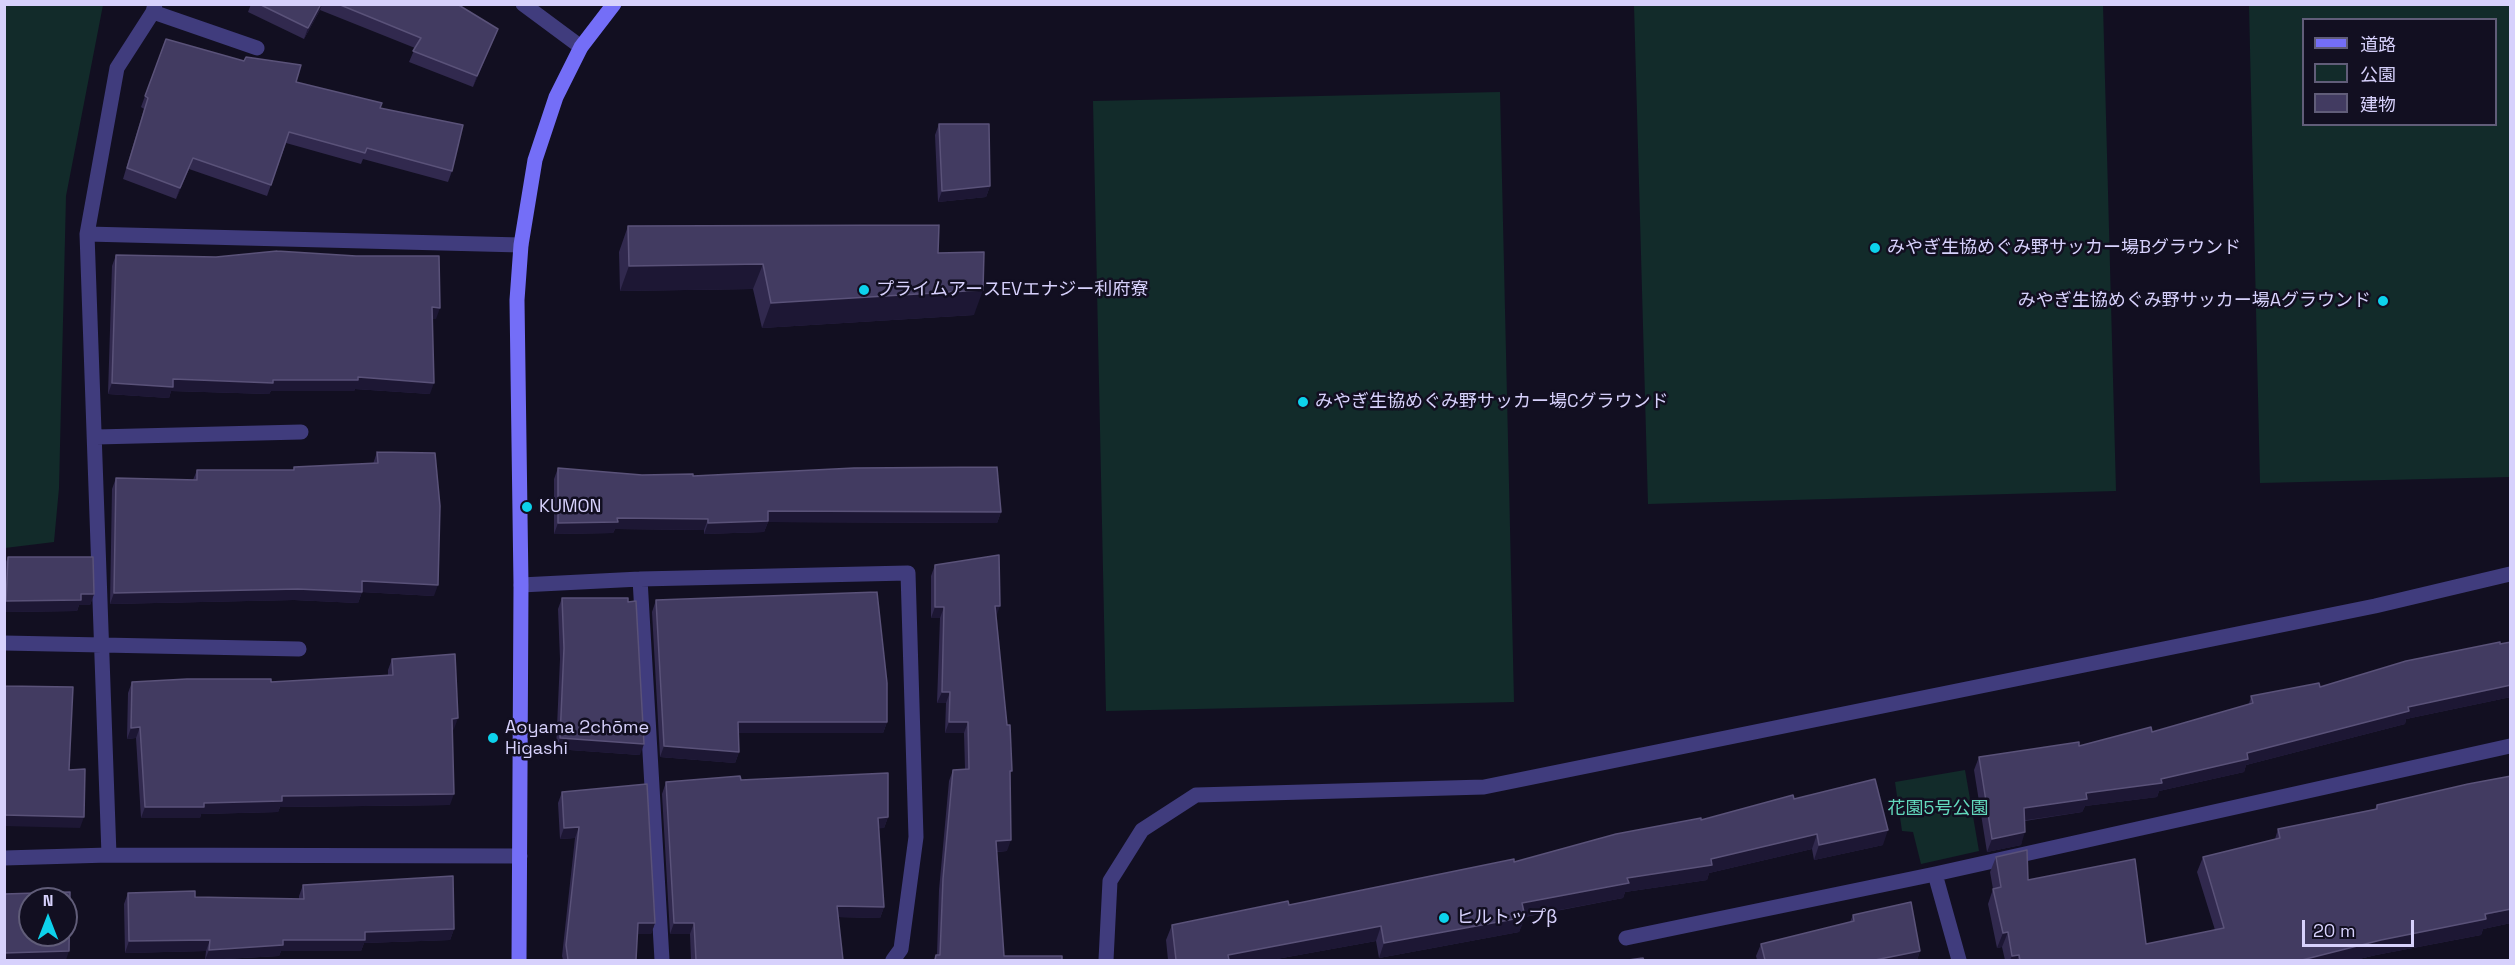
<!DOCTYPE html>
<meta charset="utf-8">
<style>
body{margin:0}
#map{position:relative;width:2515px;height:965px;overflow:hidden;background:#120f21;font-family:"Space Grotesk","Noto Sans JP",sans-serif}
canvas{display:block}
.frame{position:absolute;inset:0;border:6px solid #d7d1fc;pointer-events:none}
.legend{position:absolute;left:2302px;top:18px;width:195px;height:108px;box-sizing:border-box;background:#120f21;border:2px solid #615d79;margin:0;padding:8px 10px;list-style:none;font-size:18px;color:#d7d1fc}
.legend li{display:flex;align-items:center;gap:12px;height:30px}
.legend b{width:30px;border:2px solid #615d79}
.north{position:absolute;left:18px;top:887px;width:60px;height:60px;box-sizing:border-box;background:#120f21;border:2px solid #615d79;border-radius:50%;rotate:0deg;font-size:16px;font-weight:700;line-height:24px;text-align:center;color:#d7d1fc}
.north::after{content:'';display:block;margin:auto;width:21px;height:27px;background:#0dd2ec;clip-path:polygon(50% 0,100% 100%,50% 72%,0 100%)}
.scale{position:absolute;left:2302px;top:920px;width:112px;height:27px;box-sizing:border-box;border:3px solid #d7d1fc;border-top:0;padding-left:8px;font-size:18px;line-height:21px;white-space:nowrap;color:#d7d1fc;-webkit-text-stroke:4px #120f21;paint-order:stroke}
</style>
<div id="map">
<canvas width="2515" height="965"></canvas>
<div class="frame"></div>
<ul class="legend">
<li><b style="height:8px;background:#746ef7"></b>道路</li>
<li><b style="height:16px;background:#122b2a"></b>公園</li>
<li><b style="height:16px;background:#423b61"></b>建物</li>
</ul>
<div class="north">N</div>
<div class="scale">20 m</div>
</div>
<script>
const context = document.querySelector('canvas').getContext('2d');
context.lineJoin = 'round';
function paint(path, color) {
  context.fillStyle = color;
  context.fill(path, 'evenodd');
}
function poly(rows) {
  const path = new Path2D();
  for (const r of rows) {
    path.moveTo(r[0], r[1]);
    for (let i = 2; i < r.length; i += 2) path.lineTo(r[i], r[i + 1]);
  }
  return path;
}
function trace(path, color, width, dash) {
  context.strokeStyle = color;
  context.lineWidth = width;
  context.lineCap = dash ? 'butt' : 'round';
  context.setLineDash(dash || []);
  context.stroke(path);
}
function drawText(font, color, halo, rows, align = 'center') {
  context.font = font + ' "Space Grotesk","Noto Sans JP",sans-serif';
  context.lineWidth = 5;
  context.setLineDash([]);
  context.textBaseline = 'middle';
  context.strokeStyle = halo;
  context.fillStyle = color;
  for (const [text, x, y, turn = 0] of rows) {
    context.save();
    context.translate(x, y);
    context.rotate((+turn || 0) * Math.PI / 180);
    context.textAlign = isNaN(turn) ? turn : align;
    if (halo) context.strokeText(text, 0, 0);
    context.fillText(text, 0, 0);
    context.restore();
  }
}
paint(poly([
 [4,5,103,5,66,196,59,488,54,542,5,548],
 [1634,5,2103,5,2116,491,1648,504],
 [2249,5,2510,5,2510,477,2260,483],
 [2304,20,2496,20,2496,124,2304,124],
 [1500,92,1514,702,1106,711,1093,101],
 [1965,770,1979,851,1921,864,1913,832,1902,831,1895,782]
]), '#122b2a');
trace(poly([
 [523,4,581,47],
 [153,12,257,48],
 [87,234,521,245],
 [96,437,301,432],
 [640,579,662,960],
 [521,585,640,579,908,573,916,837,901,949,893,960],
 [4,643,299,649],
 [109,855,87,234,117,68,153,12,155,4],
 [4,858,109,855,520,856],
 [1935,874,1959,960],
 [1626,938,1935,874,2510,746],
 [1106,960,1110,881,1142,830,1196,795,1484,787,2375,606,2510,574]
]), '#403c7d', 15);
trace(poly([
 [519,960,521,585,517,300,521,245,535,160,556,97,581,47,614,4]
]), '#746ef7', 15);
paint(poly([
 [251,4,457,4,498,29,473,87,409,62,415,48,320,10,304,39,248,12],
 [166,39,296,82,380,108,452,171,448,182,363,159,361,164,286,143,267,196,189,169,176,199,123,179,144,109,141,107],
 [939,124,990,186,986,197,938,202,935,135],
 [628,226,938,253,974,315,762,328,753,289,620,291,619,252],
 [116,255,436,319,432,319,430,394,355,389,354,391,271,391,269,394,171,391,169,398,108,394,112,266],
 [377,452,434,596,362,592,358,603,294,600,110,604,112,489,116,478,193,480,197,470,293,470,294,467,373,464],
 [558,468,642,475,693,476,1001,512,997,523,768,522,764,532,704,534,704,530,615,529,613,533,554,534,554,479],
 [8,557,94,594,90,605,79,605,77,611,4,612,4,566],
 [935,565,996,617,1010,778,1007,851,997,852,1004,956,1062,960,934,960,936,955,937,955,939,890,949,781,953,770,965,769,964,733,945,733,946,703,937,703,940,618,931,618,931,576],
 [562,598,628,602,640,755,556,749,560,659,558,609],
 [656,600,887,722,883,733,738,733,739,752,735,763,660,757,652,612],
 [2511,642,2511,697,2406,719,2405,724,2246,765,2244,772,2159,791,2157,797,2085,806,2082,812,2025,821,2021,845,1987,852,1974,770,1979,757,2079,746,2152,732,2249,704,2251,696,2320,687],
 [392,659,454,729,452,730,450,805,280,807,278,812,201,814,200,818,141,818,136,738,127,739,128,693,132,682,271,682,388,675,388,670],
 [2511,776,2511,923,2483,929,2481,935,2376,955,2355,960,2005,960,2002,947,1997,948,1988,904,1993,889,1990,872,1996,857,2028,880,2146,944,2215,930,2197,872,2203,857,2275,839,2278,829,2375,809,2377,805],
 [741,780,888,817,884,828,879,828,884,907,880,918,838,917,843,960,691,960,690,934,670,934,662,794,666,782],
 [562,792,655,923,651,934,637,934,636,960,563,960,562,956,575,838,560,839,558,803],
 [1794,799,1883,845,1814,860,1812,849,1709,873,1707,880,1625,892,1623,898,1525,917,1519,932,1379,958,1376,941,1271,960,1168,960,1166,940,1172,925,1289,905,1514,862],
 [303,885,454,929,450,940,364,943,361,951,281,951,279,956,207,960,205,960,206,951,125,953,124,904,128,893,195,897,299,899,299,896],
 [1853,915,1920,951,1917,960,1757,960,1756,956,1761,944,1850,922]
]), '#31294e');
paint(poly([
 [321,4,322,4,320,10,304,39,308,28],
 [498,29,494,40,473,87,477,76],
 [193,158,189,169,176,199,180,188],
 [990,186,986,197,938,202,942,191],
 [763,264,753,289,620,291,629,266],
 [983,290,974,315,762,328,771,303],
 [432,307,440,308,436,319,428,318],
 [358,377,434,383,430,394,355,389,354,391,271,391,269,394,171,391,169,398,108,394,112,383,173,379,273,380],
 [768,511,1001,512,997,523,768,522,764,532,704,534,708,523],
 [617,518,708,519,704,530,615,529,613,533,554,534,558,523],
 [362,581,438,585,434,596,362,592,358,603,294,600,110,604,114,593],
 [81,594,94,594,90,605,79,605,77,611,4,612,4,606,6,601],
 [995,606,1000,606,996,617],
 [935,607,944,607,940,618,931,618],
 [2511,685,2511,697,2406,719,2405,724,2246,765,2244,772,2159,791,2157,797,2085,806,2082,812,2020,821,2024,808,2086,793,2161,779,2247,753,2408,707],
 [942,692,950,692,946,703,937,703],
 [458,718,454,729,448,730,452,719],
 [738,722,887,722,883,733,734,733],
 [949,722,968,722,964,733,945,733],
 [140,727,136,738,127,739,131,728],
 [560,738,644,744,640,755,556,749],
 [664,746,739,752,735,763,660,757],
 [454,794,450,805,280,807,278,812,201,814,200,818,141,818,145,807,282,796],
 [4,815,84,817,80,828,4,826],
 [888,817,884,828,874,829,878,818],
 [579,827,575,838,560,839,564,828],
 [1888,830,1883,845,1814,860,1819,845],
 [2025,832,2021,845,1987,852,1992,839],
 [1817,834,1812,849,1709,873,1707,880,1625,892,1623,898,1517,918,1522,903],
 [1011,840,1007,851,992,852,996,841],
 [837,906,884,907,880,918,833,917],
 [2511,909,2511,923,2483,929,2481,935,2376,955,2355,960,2302,960,2381,940],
 [1525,917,1519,932,1379,958,1384,943],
 [638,923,655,923,651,934,634,934],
 [674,923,694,923,690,934,670,934],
 [1381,926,1376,941,1271,960,1226,960,1228,955],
 [454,929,450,940,364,943,361,951,281,951,279,956,205,960,209,950,283,940,365,932],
 [2008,932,2002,947,1997,948,2003,933],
 [210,940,206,951,125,953,129,941],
 [69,951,66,960,4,960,4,953],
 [1920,951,1917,960,1875,960],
 [2019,955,2017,960,2010,960,2012,956]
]), '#1d1734');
const building = poly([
 [259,4,321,4,308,28,259,4],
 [338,4,457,4,498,29,477,76,413,51,421,38,338,4],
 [166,39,244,61,246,57,301,65,296,82,382,103,380,108,463,125,452,171,367,148,365,153,289,132,271,185,193,158,180,188,127,168,148,98,145,96,166,39],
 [939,124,989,124,990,186,942,191,939,124],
 [939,225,938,253,984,252,983,290,771,303,763,264,629,266,628,226,939,225],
 [277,251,356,256,439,256,440,308,432,307,434,383,358,377,358,380,273,380,273,383,173,379,173,387,112,383,116,255,216,257,277,251],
 [377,452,435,453,440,506,438,585,362,581,362,592,298,589,114,593,116,478,197,480,197,470,294,470,294,467,378,463,377,452],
 [997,467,1001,512,768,511,768,521,708,523,708,519,617,518,618,522,558,523,558,468,642,475,693,474,693,476,854,468,997,467],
 [999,555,1000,606,995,606,1007,725,1010,725,1012,771,1010,771,1011,840,996,841,1004,956,1062,956,1062,960,935,960,936,955,940,955,943,879,953,770,969,769,968,722,949,722,950,692,942,692,944,607,935,607,935,565,999,555],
 [8,557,93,557,94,594,81,594,81,600,6,601,8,557],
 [877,592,887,683,887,722,738,722,739,752,664,746,656,600,877,592],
 [562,598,628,598,628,602,636,601,644,744,560,738,564,648,562,598],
 [2500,642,2500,644,2511,642,2511,685,2408,707,2409,711,2247,753,2248,759,2161,779,2162,783,2086,793,2087,799,2024,808,2025,832,1992,839,1979,757,2079,742,2079,746,2151,727,2152,732,2253,703,2251,696,2319,683,2320,687,2406,661,2500,642],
 [455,654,458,718,452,719,454,794,282,796,282,801,204,803,204,807,145,807,140,727,131,728,132,682,187,679,271,679,271,682,393,675,392,659,455,654],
 [4,682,5,686,73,687,69,770,85,769,84,817,4,815,4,682],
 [888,773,888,817,878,818,884,907,837,906,843,960,696,960,694,923,674,923,666,782,740,776,741,780,888,773],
 [2511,776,2511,909,2485,914,2486,919,2381,940,2302,960,2020,960,2019,955,2012,956,2008,932,2003,933,1993,889,2001,887,1996,857,2027,850,2028,880,2135,859,2146,944,2224,928,2203,857,2280,838,2278,829,2377,809,2377,805,2468,784,2511,776],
 [1875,779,1888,830,1819,845,1817,834,1711,859,1712,865,1627,878,1629,883,1522,903,1525,917,1384,943,1381,926,1228,955,1229,960,1176,960,1172,925,1288,901,1289,905,1514,859,1514,862,1616,834,1701,818,1701,820,1793,795,1794,799,1875,779],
 [647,784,655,923,638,923,636,960,568,960,566,945,579,827,564,828,562,792,647,784],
 [453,876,454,929,365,932,365,940,283,940,283,945,209,950,210,940,129,941,128,893,195,891,195,897,304,899,303,885,453,876],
 [70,892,69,951,4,953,4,894,70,892],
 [30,899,66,899,66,935,30,935,30,899],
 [1911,902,1920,951,1875,960,1764,960,1765,960,1761,944,1854,921,1853,915,1911,902],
 [1643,958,1644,960,1628,960,1643,958]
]);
paint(building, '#423b61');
trace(building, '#5a5279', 1.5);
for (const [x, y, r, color] of [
 [1875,248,6,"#0dd2ec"],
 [864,290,6,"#0dd2ec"],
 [2383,301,6,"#0dd2ec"],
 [1303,402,6,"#0dd2ec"],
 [527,507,6,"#0dd2ec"],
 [493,738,6,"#0dd2ec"],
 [1444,918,6,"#0dd2ec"]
]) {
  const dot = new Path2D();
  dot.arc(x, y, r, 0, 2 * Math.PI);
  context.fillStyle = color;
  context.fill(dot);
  trace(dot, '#120f21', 2);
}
drawText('18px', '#d7d1fc', '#120f21', [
 ["みやぎ生協めぐみ野サッカー場Bグラウンド",1887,248],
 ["プライムアースEVエナジー利府寮",876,290],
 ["みやぎ生協めぐみ野サッカー場Aグラウンド",2371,301,"right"],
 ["みやぎ生協めぐみ野サッカー場Cグラウンド",1315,402],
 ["KUMON",539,507],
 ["Aoyama 2chōme",505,728],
 ["Higashi",505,749],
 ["ヒルトップβ",1456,918]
], 'left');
drawText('18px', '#62d8bc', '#120f21', [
 ["花園5号公園",1938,809]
]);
</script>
